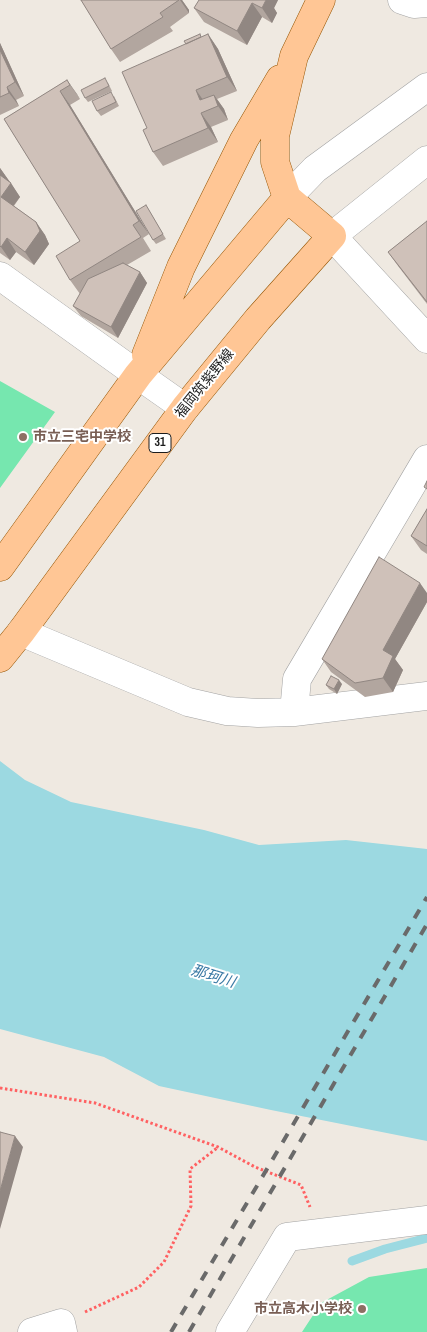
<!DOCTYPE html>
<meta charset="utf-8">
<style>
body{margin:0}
canvas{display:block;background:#efe9e1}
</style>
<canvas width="427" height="1332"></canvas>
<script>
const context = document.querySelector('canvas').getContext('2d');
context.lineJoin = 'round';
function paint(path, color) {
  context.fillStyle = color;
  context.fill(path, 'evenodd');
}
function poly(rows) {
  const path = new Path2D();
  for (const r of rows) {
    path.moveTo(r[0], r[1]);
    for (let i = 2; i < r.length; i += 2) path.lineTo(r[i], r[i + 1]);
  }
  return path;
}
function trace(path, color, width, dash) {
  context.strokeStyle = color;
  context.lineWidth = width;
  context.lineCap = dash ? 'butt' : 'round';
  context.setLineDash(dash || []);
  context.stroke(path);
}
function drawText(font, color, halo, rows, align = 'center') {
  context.font = font + ' "Archivo Narrow","Noto Sans JP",sans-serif';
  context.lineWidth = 4;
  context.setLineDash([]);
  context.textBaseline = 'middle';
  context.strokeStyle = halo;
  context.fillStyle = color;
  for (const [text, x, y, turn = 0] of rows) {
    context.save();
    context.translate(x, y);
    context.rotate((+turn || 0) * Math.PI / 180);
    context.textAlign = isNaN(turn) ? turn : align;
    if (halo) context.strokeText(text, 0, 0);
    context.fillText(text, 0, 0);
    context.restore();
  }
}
paint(poly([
 [0,381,55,412,0,488],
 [427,1268,427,1332,302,1332,321,1303,369,1277]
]), '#76e7af');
paint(poly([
 [0,761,25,780,71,802,204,830,259,845,346,840,427,849,427,1141,271,1110,159,1086,104,1057,0,1029]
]), '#9cd9e1');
trace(poly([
 [352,1261,385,1249,427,1238]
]), '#9cd9e1', 9);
const minor = poly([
 [402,0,414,4,427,3],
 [427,160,332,236,427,339],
 [287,198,315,169,427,87],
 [0,276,138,375,185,408],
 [21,632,188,702,227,711,258,713,294,712,427,696],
 [294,712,297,679,427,459],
 [32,1332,61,1323,63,1332],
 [230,1332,287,1237,427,1220]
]);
const major = poly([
 [146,355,181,267,244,140,280,79],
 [0,567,138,375,287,198],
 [0,658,21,632,185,408,258,319,332,236,287,198,275,162,275,136,294,56,321,0]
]);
trace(minor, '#a3a3a3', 29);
trace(major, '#945400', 29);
trace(poly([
 [0,1088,95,1103,218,1147,255,1167,301,1185,310,1207],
 [85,1312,139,1287,164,1262,191,1206,190,1169,217,1148]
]), '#ff6162', 3, [2.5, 2.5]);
trace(minor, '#fff', 28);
trace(major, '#ffc695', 28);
trace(poly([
 [171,1332,427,897],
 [189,1332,427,924]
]), '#6a6a6a', 4, [10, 10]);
paint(poly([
 [81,0,182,0,189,10,189,13,170,27,173,31,120,62,111,49],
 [278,0,274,8,277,13,272,23,262,17,247,45,204,22,194,8],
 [208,34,218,49,237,91,217,99,224,109,228,120,211,127,218,142,163,166,153,152,147,128,202,37],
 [0,43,24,96,16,100,19,106,0,115],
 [67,80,80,99,70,105,149,234,143,238,151,251,127,265,140,272,147,283,118,338,81,316,73,306,80,294,70,280,80,241,4,119],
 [108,83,112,91,88,102,85,98],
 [114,96,119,106,101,116,97,111],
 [0,168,20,197,14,206,36,222,45,235,49,244,34,265,16,252,10,260,0,253],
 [146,205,166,239,156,244,153,240],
 [427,221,427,304,398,266,388,252],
 [427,509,427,554,421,550,411,536],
 [427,593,427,602,395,659,403,670,393,692,365,697,331,672,322,659],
 [342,684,337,694,329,689,326,685]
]), '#b2a69f');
paint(poly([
 [180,0,182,0,189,10,189,13],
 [266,0,278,0,274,8,277,13,272,23,262,8],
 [252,3,262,17,247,45,237,31],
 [208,34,218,49,237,91,227,77],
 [0,43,24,96,15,82,0,50],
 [67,80,77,94,80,99,70,85],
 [7,87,16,100,19,106,9,93],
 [196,90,206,104,200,100],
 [60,91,70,105,149,234,139,221],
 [214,95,224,109,228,120,218,106],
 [201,113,211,127,218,142,208,128],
 [0,168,10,182,6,186,0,177],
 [11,183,20,197,10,210,1,197],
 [36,222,45,235,49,244,34,265,25,252],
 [7,238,16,252,10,260,1,247],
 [140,272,147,283,118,338,111,327],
 [420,583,427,593,427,602,395,659,403,670,393,692,383,678,383,650],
 [339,680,342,684,337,694,334,689],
 [15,1136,23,1147,0,1229,0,1191]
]), '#918782');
const building = poly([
 [81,0,179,0,160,13,163,17,111,49,81,0],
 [199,0,266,0,262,8,252,3,237,31,194,8,199,0],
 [200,34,201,37,186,44,184,41,200,34],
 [208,34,227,77,196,90,200,100,214,95,218,106,201,113,208,128,153,152,143,130,147,128,122,72,208,34],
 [0,50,15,82,7,87,9,93,0,97,0,50],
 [105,78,109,86,85,98,81,90,105,78],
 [67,80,70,85,60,91,139,221,133,225,141,237,70,280,56,256,80,241,4,119,67,80],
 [111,92,116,102,97,111,92,101,111,92],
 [0,175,11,183,1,197,36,222,40,231,25,252,7,238,1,247,0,246,0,175],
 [146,205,163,234,153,240,136,211,146,205],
 [427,221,427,302,388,252,427,221],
 [123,263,140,272,111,327,73,306,88,279,123,263],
 [427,481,427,489,424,487,427,481],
 [427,509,427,546,411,536,427,509],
 [379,557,420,583,383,650,393,656,383,678,355,683,322,659,379,557],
 [331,676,339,680,334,689,326,685,331,676],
 [0,1132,15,1136,0,1191,0,1132]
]);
paint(building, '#cfc1b9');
trace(building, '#918782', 1);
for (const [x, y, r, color] of [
 [23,437,5,"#8d6e63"],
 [362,1309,5,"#8d6e63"]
]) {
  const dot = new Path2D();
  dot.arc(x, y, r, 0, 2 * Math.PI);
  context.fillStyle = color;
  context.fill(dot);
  trace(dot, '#fff', 2);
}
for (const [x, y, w] of [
 [160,443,22]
]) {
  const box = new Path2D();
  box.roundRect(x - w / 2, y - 9.5, w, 19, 4);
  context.fillStyle = '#fff';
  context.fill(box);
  trace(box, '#1c1c1c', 1);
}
drawText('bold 12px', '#1c1c1c', null, [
 ["31",160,443]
]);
drawText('14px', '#1c1c1c', '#fff', [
 ["福岡筑紫野線",205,384,-51]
]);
drawText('bold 14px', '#785e54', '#fff', [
 ["市立三宅中学校",33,437],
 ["市立高木小学校",352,1309,"right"]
], 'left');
drawText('italic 15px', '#3b7aa5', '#fff', [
 ["那珂川",213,977,17]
]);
</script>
